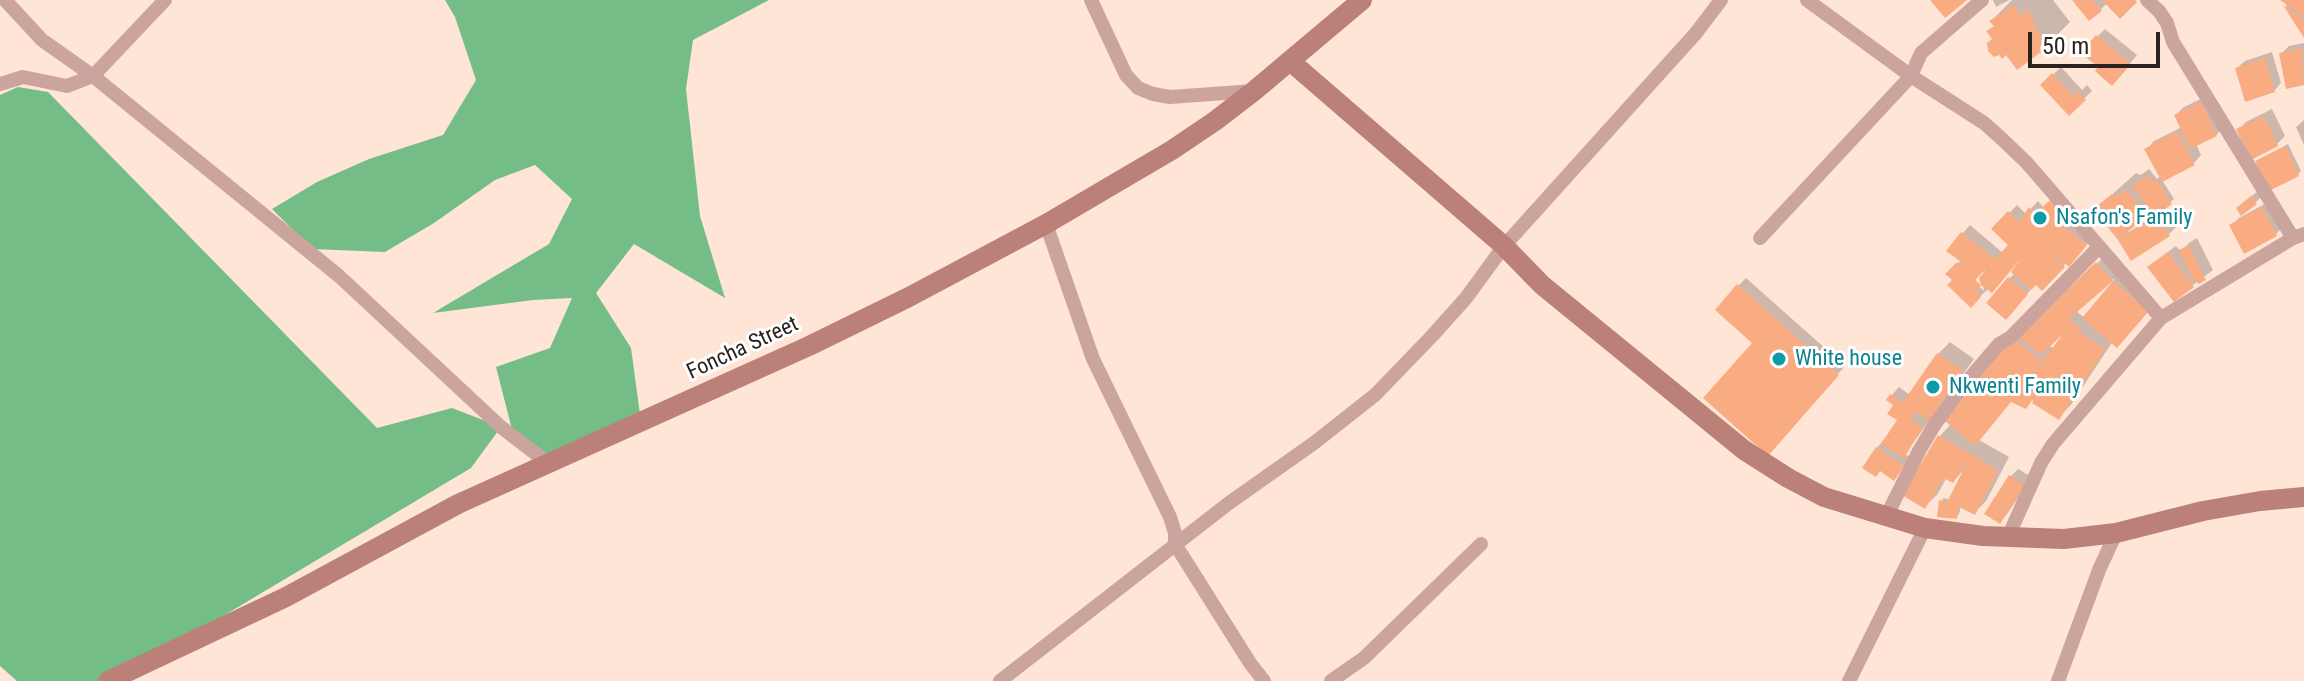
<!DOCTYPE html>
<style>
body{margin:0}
#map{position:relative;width:2304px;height:681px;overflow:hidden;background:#fee5d6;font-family:"Roboto Condensed",sans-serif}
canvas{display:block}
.scale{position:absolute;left:2028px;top:32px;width:132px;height:36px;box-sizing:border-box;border:4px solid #2b221d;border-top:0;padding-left:10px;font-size:24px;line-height:28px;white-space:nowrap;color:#2b221d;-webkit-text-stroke:6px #fff;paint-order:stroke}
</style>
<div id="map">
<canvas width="2304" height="681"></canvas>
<div class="scale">50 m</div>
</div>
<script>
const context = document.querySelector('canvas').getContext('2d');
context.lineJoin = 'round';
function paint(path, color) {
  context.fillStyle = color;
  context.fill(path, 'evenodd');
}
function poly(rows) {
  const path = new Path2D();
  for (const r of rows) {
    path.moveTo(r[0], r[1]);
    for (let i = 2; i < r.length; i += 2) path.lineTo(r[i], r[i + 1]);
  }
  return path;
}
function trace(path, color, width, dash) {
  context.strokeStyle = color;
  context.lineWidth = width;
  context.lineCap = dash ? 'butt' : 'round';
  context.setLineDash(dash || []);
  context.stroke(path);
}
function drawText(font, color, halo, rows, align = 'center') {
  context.font = font + ' "Roboto Condensed",sans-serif';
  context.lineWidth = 6;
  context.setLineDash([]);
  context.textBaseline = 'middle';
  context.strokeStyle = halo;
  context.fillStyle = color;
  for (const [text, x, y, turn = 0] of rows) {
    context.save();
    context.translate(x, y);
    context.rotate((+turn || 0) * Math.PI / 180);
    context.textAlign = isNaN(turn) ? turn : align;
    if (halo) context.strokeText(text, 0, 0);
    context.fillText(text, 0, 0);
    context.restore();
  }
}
paint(poly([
 [445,0,769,0,693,40,686,89,700,216,725,298,634,244,596,293,631,348,641,422,549,464,514,437,496,367,550,348,572,298,533,300,433,313,549,244,572,199,535,165,495,180,434,223,385,252,312,249,272,209,317,182,369,159,443,135,476,80,455,17],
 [18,87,48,92,377,428,452,408,501,427,471,468,146,662,108,681,17,681,0,666,0,95]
]), '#75bd87');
paint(poly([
 [1993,0,2009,0,1996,7],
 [2012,0,2053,0,2070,22,2048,44,2017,67,1989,31,1995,25,1991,21],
 [2075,0,2136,0,2120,16,2107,3,2100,10],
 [2283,0,2304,0,2304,34,2286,6,2288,3],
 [2105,29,2137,55,2120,75,2100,67,2098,36],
 [2304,43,2304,83,2288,87,2281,54,2289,46],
 [2272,52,2281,83,2274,91,2237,68,2245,61],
 [2061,67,2082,90,2087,85,2092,91,2069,113,2043,85],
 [2209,95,2224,127,2216,135,2196,144,2201,155,2194,163,2162,180,2174,199,2160,210,2166,210,2176,227,2169,234,2132,258,2096,209,2136,173,2141,175,2149,169,2157,179,2161,176,2147,149,2154,141,2182,127,2176,115,2184,107],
 [2151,209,2155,215,2129,232,2127,230],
 [2272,109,2285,136,2277,144,2252,157,2239,130,2246,122],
 [2304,120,2304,145,2296,127],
 [2288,144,2301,171,2298,174,2258,161],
 [2259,190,2263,195,2255,203,2246,201],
 [2059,194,2093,237,2077,256,2067,262,2042,288,2036,283,2014,310,2009,279,2015,273,2019,263,2017,262,1971,305,1955,280,1948,274,1961,260,1949,251,1963,233,1970,225,2003,253,2011,245,1994,229,2017,205,2026,214,2038,201,2044,208],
 [1983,269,1987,273,1982,279,1984,291,1972,280],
 [2270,201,2284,226,2276,234,2245,251,2231,226,2239,218],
 [2197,238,2213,270,2193,285,2158,259,2176,246,2181,251,2189,243],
 [2105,256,2155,302,2113,341,2070,406,2058,417,2032,400,2011,400,1979,440,2009,457,1986,501,1974,513,1961,506,1959,514,1956,517,1941,501,1944,498,1950,500,1966,468,1953,481,1947,477,1937,495,1925,506,1905,494,1940,436,1951,424,1970,393,1964,388,2012,338,2065,294],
 [2113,279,2114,280,2085,318,2076,311],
 [2066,330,2054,349,2049,345],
 [1746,278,1845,366,1775,445,1755,343,1738,286],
 [1950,342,1974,359,1905,454,1910,457,1894,478,1877,448,1900,420,1892,395,1899,387,1910,395,1938,354],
 [2018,469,2032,477,2007,514,2000,522,2011,476]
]), '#0003');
paint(poly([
 [1930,0,1967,0,1945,18],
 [2072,0,2093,0,2102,11,2089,21],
 [2102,0,2135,0,2137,2,2120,19],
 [2280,0,2304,0,2304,17],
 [2015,5,2020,16,2027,10,2035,21,2033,23,2049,46,2017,70,2006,55,2002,59,1999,55,1994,57,1988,51,1987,43,1992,39,1986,31,1994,26,1989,21],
 [2283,5,2304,20,2304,38],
 [2096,35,2131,64,2112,86,2095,71,2098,67,2081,53],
 [2302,48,2304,85,2286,89,2279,53],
 [2265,58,2275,92,2245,102,2235,68],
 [2052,73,2073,96,2078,91,2086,100,2069,116,2040,85],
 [2201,102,2217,136,2190,149,2174,115],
 [2264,116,2278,146,2251,160,2236,129],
 [2177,131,2195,165,2162,182,2144,149],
 [2285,146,2299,176,2269,191,2255,161],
 [2148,176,2151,182,2156,179,2172,204,2154,217,2132,185],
 [2126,189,2147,216,2118,240,2093,209,2112,194,2117,196],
 [2251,196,2257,204,2241,216,2236,208],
 [2050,200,2063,214,2057,221,2087,245,2069,267,2044,246,2065,267,2042,291,2036,285,2031,290,2011,272,2022,257,1992,293,1981,285,1979,278,1990,265,1975,280,1981,285,1975,291,1981,297,1971,308,1947,285,1952,280,1945,274,1957,262,1960,266,1964,264,1946,251,1961,232,1995,259,2008,245,1991,229,2008,211,2019,222,2029,207,2035,214],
 [2262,207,2277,236,2244,254,2229,225],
 [2154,217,2158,217,2170,236,2131,261,2118,240],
 [2189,245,2206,280,2199,284,2192,278,2179,250],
 [2168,252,2194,287,2174,302,2147,267],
 [2096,262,2113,281,2149,311,2117,348,2082,318,2113,281,2069,319,2081,329,2079,332,2105,349,2059,420,2032,403,2049,376,2026,409,2011,402,1975,446,1945,421,1967,393,1961,389,1980,377,2011,337,2041,360,2028,380,2063,334,2041,355,2018,336],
 [2008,277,2028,294,2006,320,1986,303],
 [1737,284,1839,375,1768,456,1703,398,1752,343,1715,310],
 [1937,353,1963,371,1929,421,1916,412,1911,420,1923,427,1904,458,1881,444,1897,420,1887,414,1893,405,1886,400,1890,394,1903,402],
 [1938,435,1998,470,1975,515,1959,507,1957,519,1937,517,1939,500,1947,502,1969,459,1953,483,1944,478,1925,509,1902,495],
 [1876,447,1904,466,1894,481,1880,471,1876,477,1862,468],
 [2009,475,2025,486,2000,524,1984,514]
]), '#f9ac81');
trace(poly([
 [5,0,42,40,93,76,339,276,501,427,549,464],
 [1091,0,1126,75,1138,88,1153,94,1170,97,1254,91],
 [1807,0,1911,76,1984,123,2002,139,2027,163,2161,318],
 [2147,0,2159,11,2167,23,2173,42,2293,238],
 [0,84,23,77,67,86,93,76,165,0],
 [1046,224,1093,359,1170,517,1175,533,1175,544,1250,663,1264,681],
 [1760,238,1911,76,1921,53,1982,0],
 [1886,517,1919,451,1935,424,1963,386,1999,344,2011,337,2099,247],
 [2008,537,2041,463,2053,444,2161,318,2293,238,2304,234],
 [1000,681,1229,503,1314,443,1375,395,1432,336,1466,298,1504,246,1696,33,1721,0],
 [1331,681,1364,658,1481,544],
 [1849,681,1925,528],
 [2058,681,2099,570,2116,533]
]), '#cca49e', 14);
trace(poly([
 [1290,61,1504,246,1542,285,1744,450,1788,478,1824,497,1925,528,1983,536,2064,539,2116,533,2203,511,2260,501,2304,497],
 [108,681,286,597,458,504,809,346,909,297,1046,224,1172,150,1215,121,1254,91,1362,0]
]), '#bb8178', 20);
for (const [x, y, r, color] of [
 [2040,218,8,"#0f9aa8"],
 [1779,359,8,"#0f9aa8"],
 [1933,387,8,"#0f9aa8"]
]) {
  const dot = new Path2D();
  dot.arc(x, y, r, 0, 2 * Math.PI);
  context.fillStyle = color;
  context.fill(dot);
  trace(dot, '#fff', 3);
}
drawText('22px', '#0d838f', '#fff', [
 ["Nsafon's Family",2056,218],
 ["White house",1795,359],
 ["Nkwenti Family",1949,387]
], 'left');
drawText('22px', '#2b221d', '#fff', [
 ["Foncha Street",743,349,-25]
]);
</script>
